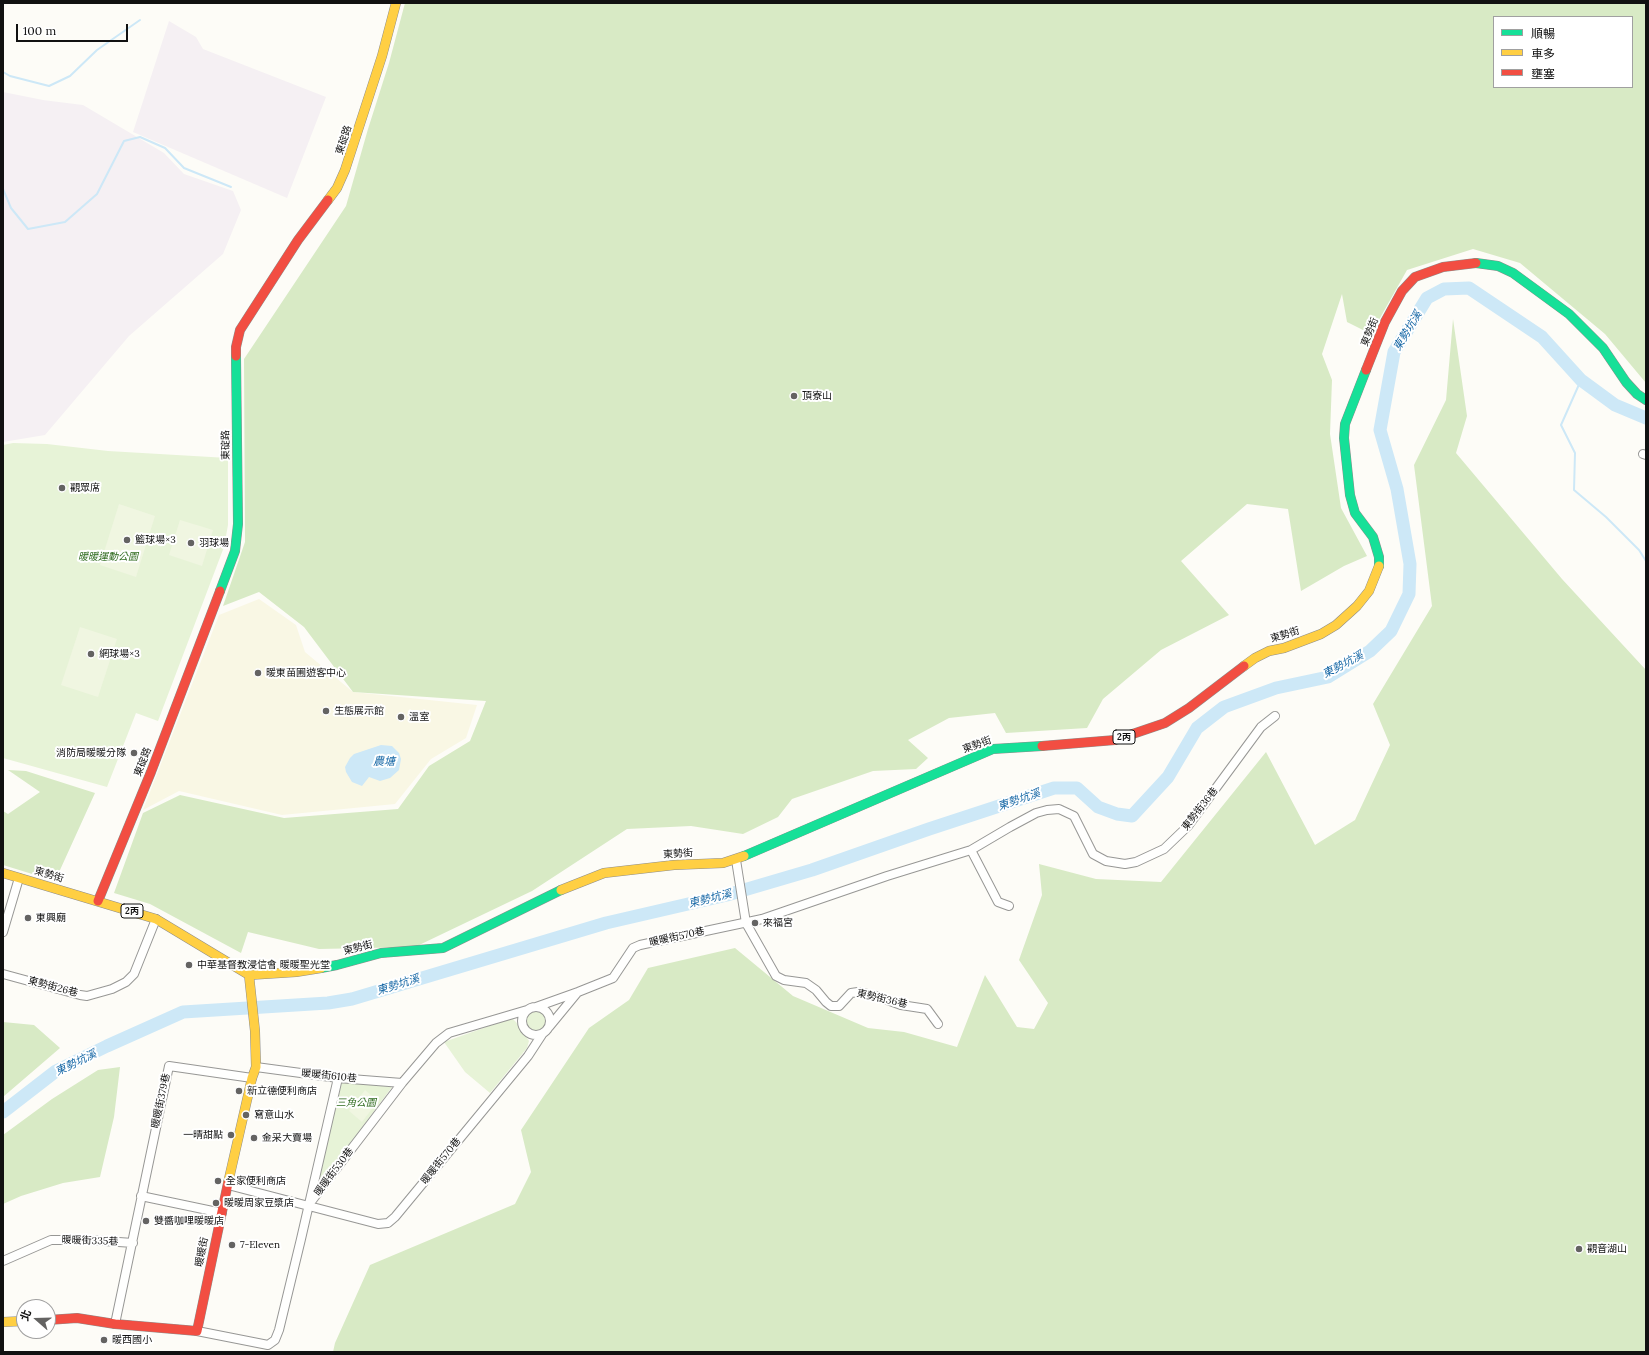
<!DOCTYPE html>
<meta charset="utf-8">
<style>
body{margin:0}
#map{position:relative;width:1649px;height:1355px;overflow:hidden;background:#fdfcf7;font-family:Lora,"Noto Sans TC",serif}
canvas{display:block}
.frame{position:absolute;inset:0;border:4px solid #111;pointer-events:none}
.legend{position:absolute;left:1493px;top:16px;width:140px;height:72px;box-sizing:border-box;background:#fff;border:1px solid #a0a0a0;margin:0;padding:5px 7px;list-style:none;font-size:12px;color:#111}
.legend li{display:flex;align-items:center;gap:8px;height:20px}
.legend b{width:20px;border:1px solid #a0a0a0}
.north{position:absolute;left:16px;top:1299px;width:40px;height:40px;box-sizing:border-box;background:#fff;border:1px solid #a0a0a0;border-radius:50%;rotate:290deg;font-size:11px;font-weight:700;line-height:16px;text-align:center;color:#111}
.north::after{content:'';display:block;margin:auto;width:14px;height:18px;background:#646362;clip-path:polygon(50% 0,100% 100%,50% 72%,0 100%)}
.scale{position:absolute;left:16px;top:24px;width:112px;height:18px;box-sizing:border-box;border:2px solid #111;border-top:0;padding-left:5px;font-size:12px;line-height:14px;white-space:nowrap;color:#111;-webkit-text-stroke:3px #fff;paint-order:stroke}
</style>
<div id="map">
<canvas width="1649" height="1355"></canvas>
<div class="frame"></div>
<ul class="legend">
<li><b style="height:5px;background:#16e098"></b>順暢</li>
<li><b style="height:5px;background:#ffcf43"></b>車多</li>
<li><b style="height:5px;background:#f24e42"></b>壅塞</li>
</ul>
<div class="north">北</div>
<div class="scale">100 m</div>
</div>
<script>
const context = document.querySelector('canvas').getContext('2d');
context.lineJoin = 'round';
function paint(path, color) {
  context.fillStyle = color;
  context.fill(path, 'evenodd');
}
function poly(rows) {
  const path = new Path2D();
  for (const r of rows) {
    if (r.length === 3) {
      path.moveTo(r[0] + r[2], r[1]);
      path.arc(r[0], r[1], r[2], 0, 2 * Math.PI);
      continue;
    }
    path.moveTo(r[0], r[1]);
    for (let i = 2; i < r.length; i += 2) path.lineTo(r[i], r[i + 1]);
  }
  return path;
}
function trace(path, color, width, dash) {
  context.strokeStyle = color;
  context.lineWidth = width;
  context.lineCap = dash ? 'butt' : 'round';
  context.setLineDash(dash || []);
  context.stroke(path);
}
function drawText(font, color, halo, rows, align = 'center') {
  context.font = font + ' Lora,"Noto Sans TC",serif';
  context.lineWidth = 4;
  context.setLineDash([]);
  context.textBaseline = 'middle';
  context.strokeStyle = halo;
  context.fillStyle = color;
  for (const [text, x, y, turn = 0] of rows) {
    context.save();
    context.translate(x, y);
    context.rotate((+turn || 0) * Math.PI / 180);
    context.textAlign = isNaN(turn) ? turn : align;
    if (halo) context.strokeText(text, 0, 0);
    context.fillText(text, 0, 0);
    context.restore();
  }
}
paint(poly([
 [169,21,196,37,203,49,326,97,287,198,133,132],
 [3,92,43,100,83,105,164,153,184,174,233,191,241,210,223,254,129,336,45,435,3,442]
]), '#f5f0f3');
paint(poly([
 [259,599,296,625,305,652,353,692,477,705,466,738,431,759,395,804,282,815,179,791,143,810,219,615]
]), '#f9f7e4');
paint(poly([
 [13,443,47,444,108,451,228,458,228,525,224,547,158,721,136,713,107,787,3,758,3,445],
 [536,1021,10],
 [509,1019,513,1019,516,1022,529,1041,527,1048,490,1093,465,1072,444,1042],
 [342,1082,392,1087,315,1191]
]), '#e7f3d7');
paint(poly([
 [405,3,1646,3,1646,383,1605,334,1520,263,1473,249,1407,270,1371,334,1347,322,1342,294,1322,354,1332,380,1330,434,1341,508,1367,556,1344,566,1301,591,1288,509,1247,504,1181,561,1229,615,1161,650,1103,699,1087,728,1006,733,995,713,949,718,908,740,928,758,916,769,873,771,792,799,778,817,743,834,691,826,627,829,532,891,415,947,319,949,248,932,241,953,150,904,114,893,143,813,180,795,284,818,398,809,429,766,470,741,486,701,353,692,304,627,259,592,223,606,245,542,244,359,346,206,368,129,389,63],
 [1494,17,1632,17,1632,87,1494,87],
 [1453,319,1467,416,1456,453,1562,579,1646,670,1646,1352,333,1352,335,1343,370,1265,515,1204,531,1172,521,1130,589,1028,629,1000,648,968,735,948,793,996,868,1028,904,1032,957,1047,985,975,1017,1027,1034,1029,1048,1003,1019,960,1042,895,1039,864,1096,879,1161,882,1266,752,1315,845,1355,820,1390,745,1373,704,1432,606,1414,465,1446,400],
 [8,770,26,771,95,793,55,881,3,865,3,811,8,814,40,792],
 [3,1022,34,1025,60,1048,3,1097],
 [120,1067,114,1117,100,1177,63,1183,21,1196,3,1204,3,1135,52,1099,98,1070]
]), '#d8eac5');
paint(poly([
 [119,504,155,516,136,577,100,565],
 [180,520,213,530,202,566,169,555],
 [80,627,117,639,98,697,61,685],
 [365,1090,378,1101,362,1122,349,1111]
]), '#f0f6e1');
paint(poly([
 [381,745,392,746,399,753,401,759,399,770,390,778,380,781,369,777,362,786,352,782,346,772,345,767,350,758,354,754]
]), '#cde8f7');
trace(poly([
 [3,72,10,76,49,86,70,76,97,50,140,20],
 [3,189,11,208,28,229,65,222,97,194,124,141,140,137,165,148,184,168,231,187],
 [1581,380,1561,425,1575,453,1574,490,1606,517,1639,550,1646,561]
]), '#cde8f7', 2);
trace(poly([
 [3,1112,56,1071,107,1046,183,1012,328,1003,352,999,606,923,727,895,812,870,929,829,1054,788,1077,788,1098,807,1117,814,1132,816,1168,777,1197,728,1224,707,1276,688,1328,677,1370,651,1391,631,1409,594,1410,564,1397,489,1380,430,1394,352,1427,298,1444,289,1469,288,1542,337,1581,380,1615,405,1646,418]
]), '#cde8f7', 13);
const street = poly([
 [1643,454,1646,455],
 [971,850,998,902,1009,906],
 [736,860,746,923,776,976,784,980,806,983,816,990,826,1002,831,1006,839,1006,851,993,858,992,876,996,901,1005,927,1009,938,1024],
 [3,932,19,878],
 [3,974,80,995,87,996,112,989,126,982,134,974,156,919],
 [536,1021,14],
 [536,1007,578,992,613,978,633,948,640,945,762,919,887,876,971,850,1010,827,1036,813,1047,810,1059,809,1074,816,1093,854,1106,861,1125,864,1136,862,1164,849,1188,826,1261,727,1275,716],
 [549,1027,577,993],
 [256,1067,338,1078,402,1083],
 [228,1185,378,1224,388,1223,395,1217,528,1056,543,1033],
 [141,1196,222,1213],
 [310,1203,402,1083,436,1043,449,1033,527,1010],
 [3,1261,51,1240,90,1240,133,1243],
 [115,1324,169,1066,252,1078],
 [197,1331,268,1345,275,1340,279,1330,301,1239,338,1078]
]);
const fast = poly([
 [1476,263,1498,266,1513,273,1569,314,1603,348,1626,382,1637,394,1646,400],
 [1366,370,1345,424,1344,438,1350,495,1355,513,1373,537,1379,557,1379,566],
 [220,591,235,551,238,524,236,356],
 [744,856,993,749,1042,746],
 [321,968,337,965,381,953,443,948,561,890]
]);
const slow = poly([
 [328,200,337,188,345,170,382,56,396,3],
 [1244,666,1255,658,1269,651,1284,648,1321,634,1336,625,1357,606,1369,591,1379,566],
 [3,873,156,919,249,975,296,972,321,968],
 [561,890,604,873,674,865,723,863,744,856],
 [228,1183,252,1078,256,1067,255,1031,249,975],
 [3,1322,24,1321]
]);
const jam = poly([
 [236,356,236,347,240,330,298,240,328,200],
 [1366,370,1385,322,1402,291,1415,277,1443,267,1476,263],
 [1042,746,1115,740,1165,723,1189,708,1244,666],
 [98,901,151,772,220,591],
 [48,1320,77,1318,115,1324,197,1331,228,1183]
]);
trace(street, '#979795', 10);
trace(fast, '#8e8d8b', 10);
trace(slow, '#8e8d8b', 10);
trace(jam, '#8e8d8b', 10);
trace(street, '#fffffe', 8);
trace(fast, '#16e098', 9);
trace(slow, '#ffcf43', 9);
trace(jam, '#f24e42', 9);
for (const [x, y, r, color] of [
 [794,396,4,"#646362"],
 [62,488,4,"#646362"],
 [127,540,4,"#646362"],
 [191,543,4,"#646362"],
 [91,654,4,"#646362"],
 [258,673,4,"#646362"],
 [326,711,4,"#646362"],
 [401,717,4,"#646362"],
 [134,753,4,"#646362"],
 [28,918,4,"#646362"],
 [755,923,4,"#646362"],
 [189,965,4,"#646362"],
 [239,1091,4,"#646362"],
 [246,1115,4,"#646362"],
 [231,1135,4,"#646362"],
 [254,1138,4,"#646362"],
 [218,1181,4,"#646362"],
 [216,1203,4,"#646362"],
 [146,1221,4,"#646362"],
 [232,1245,4,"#646362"],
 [1579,1249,4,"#646362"],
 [104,1340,4,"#646362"]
]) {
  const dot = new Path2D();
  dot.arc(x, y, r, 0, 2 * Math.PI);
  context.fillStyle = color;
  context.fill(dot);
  trace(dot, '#fff', 1.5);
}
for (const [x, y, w] of [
 [1124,737,22],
 [132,911,22]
]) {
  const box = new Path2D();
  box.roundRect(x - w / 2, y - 7, w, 14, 3);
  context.fillStyle = '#fff';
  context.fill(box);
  trace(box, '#111', 1);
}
drawText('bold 9px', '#111', null, [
 ["2丙",1124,737],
 ["2丙",132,911]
]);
drawText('10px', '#111', '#fff', [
 ["東碇路",344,140,-72],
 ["東勢街",1370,332,-68],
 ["東碇路",226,445,-91],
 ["東勢街",1285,635,-17],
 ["東勢街",977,745,-20],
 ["東碇路",143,762,-69],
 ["東勢街36巷",1200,809,-52],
 ["東勢街",678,854,-3],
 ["東勢街",49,875,16],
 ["暖暖街570巷",677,937,-12],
 ["東勢街",358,948,-14],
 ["東勢街26巷",53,987,15],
 ["東勢街36巷",882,999,13],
 ["暖暖街610巷",329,1076,6],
 ["暖暖街379巷",161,1101,-78],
 ["暖暖街570巷",441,1161,-51],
 ["暖暖街530巷",334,1172,-53],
 ["暖暖街335巷",90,1241,2],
 ["暖暖街",202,1252,-78]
]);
drawText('10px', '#111', '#fff', [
 ["頂寮山",802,396],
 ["觀眾席",70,488],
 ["籃球場×3",135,540],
 ["羽球場",199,543],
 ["網球場×3",99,654],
 ["暖東苗圃遊客中心",266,673],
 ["生態展示館",334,711],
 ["溫室",409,717],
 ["消防局暖暖分隊",126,753,"right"],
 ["東興廟",36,918],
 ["來福宮",763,923],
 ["中華基督教浸信會 暖暖聖光堂",197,965],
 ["新立德便利商店",247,1091],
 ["寫意山水",254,1115],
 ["一晴甜點",223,1135,"right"],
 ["金采大賣場",262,1138],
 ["全家便利商店",226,1181],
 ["暖暖周家豆漿店",224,1203],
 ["雙醬咖哩暖暖店",154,1221],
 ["7-Eleven",240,1245],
 ["觀音湖山",1587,1249],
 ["暖西國小",112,1340]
], 'left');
drawText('italic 10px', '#2f6b1f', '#fff', [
 ["暖暖運動公園",108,557],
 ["三角公園",356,1103]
]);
drawText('italic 11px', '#1768a6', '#fff', [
 ["東勢坑溪",1408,331,-59],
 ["東勢坑溪",1343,665,-28],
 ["農塘",384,762],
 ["東勢坑溪",1019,800,-19],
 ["東勢坑溪",710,899,-14],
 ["東勢坑溪",398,985,-17],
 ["東勢坑溪",76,1063,-26]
]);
</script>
